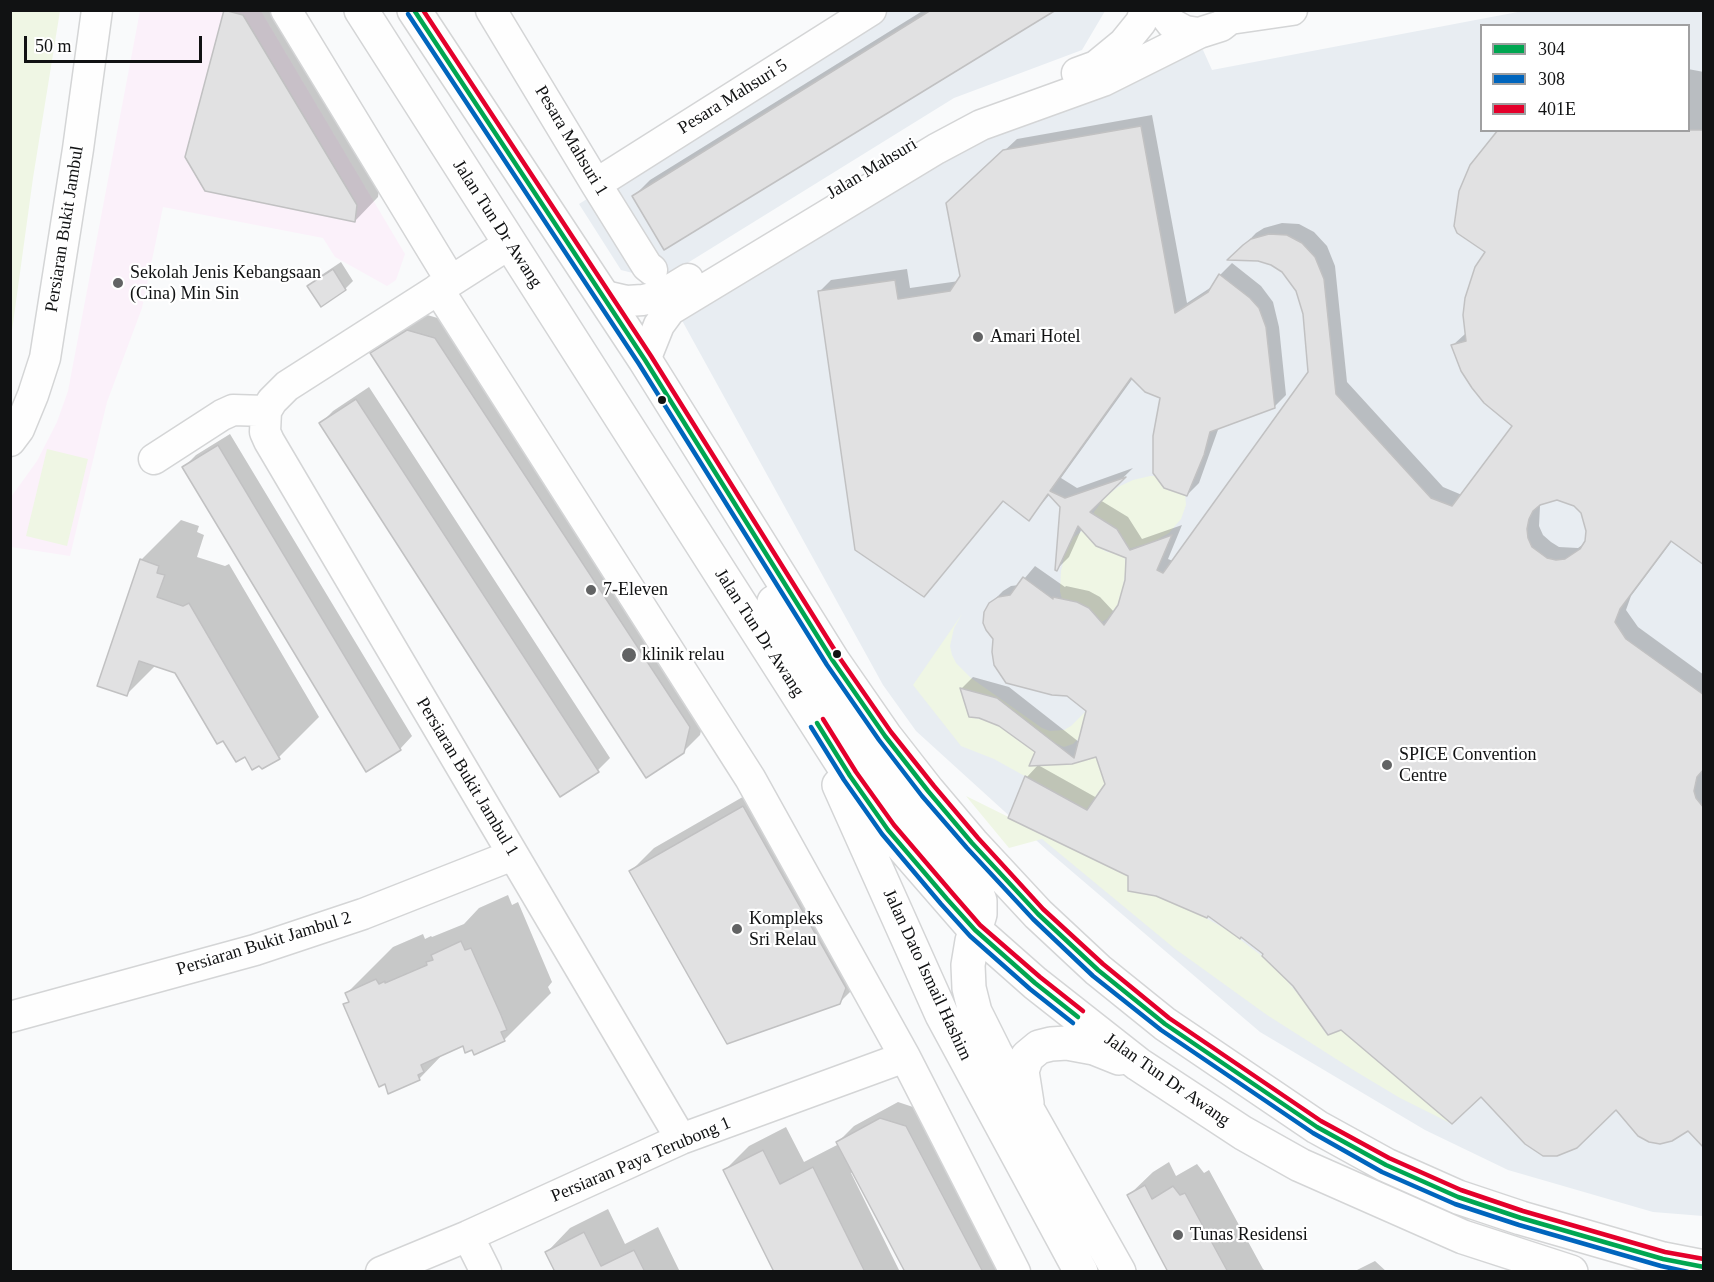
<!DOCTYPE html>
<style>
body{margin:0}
#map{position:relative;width:1714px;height:1282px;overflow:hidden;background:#f9fafb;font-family:Georgia,serif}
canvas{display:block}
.frame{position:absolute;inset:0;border:12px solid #111213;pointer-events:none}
.legend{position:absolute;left:1480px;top:24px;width:210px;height:108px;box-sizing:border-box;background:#fff;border:2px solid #a0a0a1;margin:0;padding:8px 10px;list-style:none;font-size:18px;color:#111213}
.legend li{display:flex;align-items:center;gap:12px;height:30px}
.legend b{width:30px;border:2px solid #a0a0a1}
.scale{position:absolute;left:24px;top:36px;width:178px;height:27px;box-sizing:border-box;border:3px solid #111213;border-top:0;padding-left:8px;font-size:18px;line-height:21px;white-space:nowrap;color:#111213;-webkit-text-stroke:4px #fff;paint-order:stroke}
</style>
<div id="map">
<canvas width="1714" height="1282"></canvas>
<div class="frame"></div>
<ul class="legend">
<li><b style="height:8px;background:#00a651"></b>304</li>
<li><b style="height:8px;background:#0065bd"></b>308</li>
<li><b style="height:8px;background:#e4002b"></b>401E</li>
</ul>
<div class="scale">50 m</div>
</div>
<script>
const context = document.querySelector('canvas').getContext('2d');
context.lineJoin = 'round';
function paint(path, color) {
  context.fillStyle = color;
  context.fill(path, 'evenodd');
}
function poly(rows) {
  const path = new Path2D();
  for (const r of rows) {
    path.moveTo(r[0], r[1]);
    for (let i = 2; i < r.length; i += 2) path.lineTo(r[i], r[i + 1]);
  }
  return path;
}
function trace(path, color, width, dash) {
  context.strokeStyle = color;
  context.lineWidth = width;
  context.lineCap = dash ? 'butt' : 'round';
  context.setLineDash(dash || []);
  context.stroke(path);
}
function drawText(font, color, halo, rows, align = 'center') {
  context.font = font + ' Georgia,serif';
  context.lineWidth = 4.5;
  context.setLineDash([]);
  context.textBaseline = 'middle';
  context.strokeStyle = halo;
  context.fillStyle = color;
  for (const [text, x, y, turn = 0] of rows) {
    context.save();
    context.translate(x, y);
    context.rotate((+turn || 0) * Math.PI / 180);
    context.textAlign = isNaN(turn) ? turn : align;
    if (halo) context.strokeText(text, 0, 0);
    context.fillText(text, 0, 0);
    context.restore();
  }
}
paint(poly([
 [883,11,1105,11,1082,50,954,98,660,280,621,270,579,204],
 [1523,11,1703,11,1703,1216,1653,1212,1508,1170,1425,1130,1260,1032,1048,851,916,731,883,685,674,306,977,129,1170,56,1203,50,1212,70],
 [1482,26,1688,26,1688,130,1482,130]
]), '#e8edf2');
paint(poly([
 [140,11,261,11,405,254,396,280,387,286,335,257,323,238,163,207,142,308,107,402,70,556,11,547,11,497,37,461,57,422,68,391]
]), '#fbf1fa');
paint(poly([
 [11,10,60,11,33,178,11,338],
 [47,449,88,459,67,546,26,536],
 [1150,476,1156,476,1164,488,1170,491,1185,492,1186,505,1181,519,1169,533,1153,542,1128,549,1121,534,1112,525,1100,520,1092,520,1094,512,1105,497,1118,487,1133,480],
 [1086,528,1088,536,1096,546,1107,552,1124,555,1126,567,1122,593,1118,604,1107,619,1098,624,1089,608,1077,602,1062,599,1060,591,1061,571,1065,553,1074,537],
 [962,614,954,628,950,646,952,655,956,663,971,678,1042,728,1050,731,1064,730,1071,726,1086,711,1080,737,1073,744,1064,747,1055,743,996,699,961,692,969,717,989,721,1071,763,1093,749,1106,782,1086,810,994,759,961,746,913,685],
 [966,796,1128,876,1129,891,1156,895,1195,912,1229,931,1262,956,1282,975,1302,999,1327,1035,1341,1030,1452,1124,1400,1098,1355,1071,1267,1015,1174,948,1042,839,1009,848]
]), '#eff6e4');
paint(poly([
 [226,10,278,10,380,181,378,197,355,221],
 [924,10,1053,10,634,196,650,180],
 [1688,69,1704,72,1704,561,1672,541,1631,596,1626,610,1638,627,1704,675,1704,1144,1688,1129,1616,1108,1481,1095,1294,985,1265,954,1241,936,1208,915,1010,817,1027,777,1038,765,1097,798,1107,784,1097,755,1072,762,1037,751,962,688,973,677,1009,687,1079,742,1087,710,995,638,990,604,1003,591,1011,586,1019,585,1035,566,1065,587,1066,586,1089,591,1100,597,1114,612,1119,605,1127,581,1127,557,1082,528,1069,557,1057,569,1061,506,1050,494,1029,519,1004,500,935,583,820,291,831,280,907,269,910,288,959,281,962,276,960,192,1017,139,1152,115,1187,303,1213,286,1220,275,1232,263,1261,286,1273,302,1279,327,1286,395,1274,407,1219,427,1199,483,1187,495,1162,397,1133,378,1061,478,1077,488,1133,468,1100,500,1128,517,1142,539,1182,525,1168,559,1173,561,1309,373,1304,314,1297,290,1283,271,1272,263,1259,260,1231,259,1256,233,1264,228,1282,223,1299,224,1314,232,1327,246,1335,266,1347,382,1443,487,1462,495,1514,426,1453,345,1688,130],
 [1557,498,1575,504,1582,512,1588,531,1585,543,1578,548,1559,547,1551,542,1543,535,1539,526,1540,506,1542,503],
 [341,262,353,281,345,289,309,286,317,278],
 [424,314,451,322,706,710,700,735,683,752,372,353,389,337],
 [369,387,610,758,598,770,321,423,333,411],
 [230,434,412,736,400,749,366,769,184,467,196,455],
 [181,520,199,526,197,532,204,535,197,557,225,566,229,564,319,717,279,757,245,755,223,739,176,672,156,665,127,694,141,560],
 [767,783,863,979,839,1003,631,871,654,848],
 [508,895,512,905,518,902,552,982,548,987,551,993,504,1040,473,1048,464,1044,444,1053,419,1079,345,1005,350,1000,347,993,393,947,423,934,425,939,431,936,432,937,464,924,479,908],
 [898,1102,922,1110,1008,1272,907,1272,854,1172,851,1173,900,1272,776,1272,725,1170,749,1146,786,1127,804,1162,839,1144,838,1142,854,1126],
 [1169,1162,1176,1176,1197,1164,1204,1173,1209,1170,1263,1269,1267,1272,1170,1272,1129,1195,1153,1172],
 [608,1209,625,1244,658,1227,680,1272,556,1272,547,1252,570,1228],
 [1375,1261,1387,1272,1353,1272]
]), '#0003');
const building = poly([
 [224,10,243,15,357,205,355,222,205,191,185,157,224,10],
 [931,10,1056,10,664,250,632,196,931,10],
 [1141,126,1175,313,1208,292,1219,274,1250,298,1259,308,1266,327,1275,408,1210,432,1204,455,1187,496,1164,488,1153,473,1153,436,1160,398,1145,392,1131,378,1050,491,1065,498,1126,477,1090,512,1117,529,1130,550,1172,535,1157,570,1163,573,1308,372,1303,314,1296,291,1282,272,1271,265,1258,261,1227,260,1243,245,1251,239,1269,234,1287,235,1302,243,1315,257,1324,279,1336,394,1431,498,1452,506,1512,426,1484,403,1472,388,1461,371,1451,345,1466,341,1463,315,1465,298,1475,267,1485,252,1457,233,1454,226,1459,191,1470,165,1498,130,1704,130,1704,565,1671,541,1620,609,1615,622,1626,639,1704,695,1704,769,1697,777,1694,791,1696,798,1704,808,1704,1148,1688,1131,1672,1141,1660,1144,1649,1142,1638,1136,1616,1110,1577,1148,1557,1156,1543,1156,1525,1144,1481,1097,1452,1124,1341,1030,1328,1035,1293,986,1262,956,1263,954,1241,937,1240,939,1208,916,1207,918,1156,896,1128,891,1128,876,1008,818,1025,776,1087,810,1105,784,1096,757,1072,764,1029,766,1035,752,999,726,979,718,969,717,960,688,997,698,1074,758,1086,711,1067,696,1052,695,1006,683,994,665,992,652,993,639,986,630,983,623,984,612,989,603,998,597,1010,595,1023,577,1053,599,1053,597,1077,602,1089,608,1104,625,1118,605,1125,580,1126,558,1096,546,1078,526,1057,571,1055,570,1060,507,1048,494,1029,521,1003,501,924,597,855,550,818,291,895,280,898,299,950,291,960,276,946,203,1003,150,1141,126],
 [1557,500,1574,506,1581,513,1586,531,1585,541,1580,549,1565,559,1556,560,1547,558,1532,547,1528,538,1527,529,1529,519,1533,511,1540,505,1557,500],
 [333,269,346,290,321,307,307,286,333,269],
 [407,330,435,338,690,727,684,753,646,778,370,353,407,330],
 [356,399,599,772,560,797,319,423,356,399],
 [218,445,401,750,366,772,182,467,218,445],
 [140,559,159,566,157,573,165,575,157,597,183,606,189,603,280,759,262,769,259,766,252,770,245,757,236,762,223,741,217,744,175,673,139,661,127,696,97,686,140,559],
 [743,806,846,988,840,1004,727,1044,629,871,743,806],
 [461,941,465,950,471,948,501,1015,507,1030,501,1032,505,1041,474,1055,472,1050,465,1053,463,1046,421,1065,424,1072,418,1075,420,1080,388,1094,385,1084,379,1087,343,1004,349,1002,345,993,376,979,379,984,385,981,385,983,427,965,426,962,433,960,431,955,461,941],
 [880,1118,906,1126,983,1272,905,1272,836,1142,880,1118],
 [763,1150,780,1184,813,1167,865,1272,774,1272,723,1170,763,1150],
 [1145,1185,1152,1199,1173,1186,1180,1195,1185,1193,1228,1272,1168,1272,1127,1195,1145,1185],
 [584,1232,601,1266,634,1250,645,1272,555,1272,545,1252,584,1232]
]);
paint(building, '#e1e1e2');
trace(building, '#c1c1c2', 1.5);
const minor = poly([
 [286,10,451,281],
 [491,10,596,184,647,266,652,270],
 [1161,10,1172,24,1185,31,1199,33,1221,26,1230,19,1236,10],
 [1230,19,1292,10],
 [1077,73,1096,66,1124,43,1141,22,1145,10],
 [596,184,871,10],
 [509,244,287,386,272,401,266,411,265,432,269,441,681,1139],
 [438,289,750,778,905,1057,1015,1272],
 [601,295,627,301,643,300,660,296,688,279],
 [645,360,659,325,670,310,936,149,981,125,1103,81,1199,33],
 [10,441,19,429,33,395,45,358,78,149,97,10],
 [154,459,222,415,233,410,266,411],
 [10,1017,255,950,363,914,513,855],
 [468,1236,486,1272],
 [381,1272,468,1236,681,1139,905,1057]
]);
const major = poly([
 [361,10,850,776,888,830,975,930,1035,983,1138,1064,1243,1133,1300,1165,1463,1237,1571,1272],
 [414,10,645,360,833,661,885,736,928,791,972,843,1038,914,1098,970,1165,1024,1317,1127,1386,1165,1458,1197,1521,1218,1663,1259,1704,1267],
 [774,602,794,642,840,715,878,768,966,874,975,888,980,901,980,914,972,941,968,965,969,988,975,1012,995,1052,1119,1272],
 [839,785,942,1015,1081,1272],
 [1027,1103,1022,1071,1027,1057,1039,1047,1051,1044,1067,1043,1094,1048,1119,1058]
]);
trace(minor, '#d4d5d6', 33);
trace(major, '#d4d5d6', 36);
trace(minor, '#fefefe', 30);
trace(major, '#fefefe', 33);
trace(poly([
 [414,10,645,360,833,661,885,736,928,791,972,843,1038,914,1098,970,1165,1024,1317,1127,1386,1165,1458,1197,1521,1218,1663,1259,1704,1267],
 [817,723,850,776,888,830,947,899,975,930,1035,983,1078,1017]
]), '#00a651', 4.5);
trace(poly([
 [408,14,639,364,827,665,879,740,922,796,967,848,1033,919,1093,976,1161,1030,1313,1133,1382,1172,1455,1204,1519,1225,1661,1266,1688,1272],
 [811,727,844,780,882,834,941,904,970,936,1030,989,1073,1023]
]), '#0065bd', 4.5);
trace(poly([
 [423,10,651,356,839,657,891,732,934,786,978,838,1043,909,1103,964,1169,1018,1321,1121,1389,1158,1461,1190,1523,1211,1665,1252,1704,1259],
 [823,719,856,772,894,825,953,894,980,925,1040,977,1083,1011]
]), '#e4002b', 4.5);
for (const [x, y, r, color] of [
 [118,283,6,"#626364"],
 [978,337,6,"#626364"],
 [662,400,5,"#111213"],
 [591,590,6,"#626364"],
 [837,654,5,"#111213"],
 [629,655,8,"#626364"],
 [1387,765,6,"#626364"],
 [737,929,6,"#626364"],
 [1178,1235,6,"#626364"]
]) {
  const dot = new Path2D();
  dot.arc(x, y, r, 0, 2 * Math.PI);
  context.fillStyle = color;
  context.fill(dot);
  trace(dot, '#fff', 2);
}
drawText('18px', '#111213', '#fff', [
 ["Pesara Mahsuri 5",733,97,-32],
 ["Pesara Mahsuri 1",571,141,59],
 ["Jalan Mahsuri",872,169,-31],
 ["Jalan Tun Dr Awang",497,224,57],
 ["Persiaran Bukit Jambul",65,229,-81],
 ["Jalan Tun Dr Awang",759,633,57],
 ["Persiaran Bukit Jambul 1",467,777,59],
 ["Persiaran Bukit Jambul 2",264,944,-17],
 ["Jalan Dato Ismail Hashim",927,975,65],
 ["Jalan Tun Dr Awang",1167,1080,35],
 ["Persiaran Paya Terubong 1",641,1160,-23]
]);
drawText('18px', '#111213', '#fff', [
 ["Sekolah Jenis Kebangsaan",130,273],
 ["(Cina) Min Sin",130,294],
 ["Amari Hotel",990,337],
 ["7-Eleven",603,590],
 ["klinik relau",642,655],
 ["SPICE Convention",1399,755],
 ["Centre",1399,776],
 ["Kompleks",749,919],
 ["Sri Relau",749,940],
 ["Tunas Residensi",1190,1235]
], 'left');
</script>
